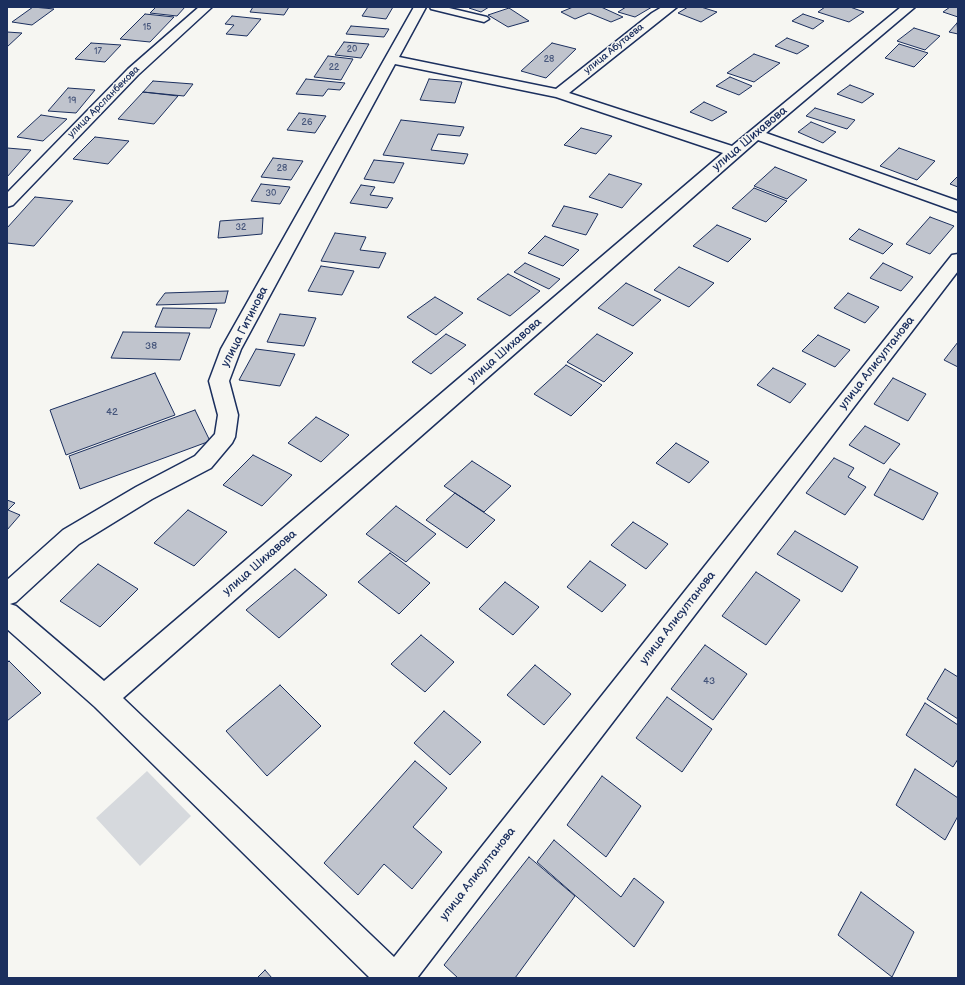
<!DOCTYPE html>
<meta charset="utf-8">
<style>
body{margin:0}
#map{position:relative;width:965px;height:985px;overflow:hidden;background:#f6f6f2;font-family:"Balsamiq Sans",sans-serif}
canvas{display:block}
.frame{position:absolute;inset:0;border:8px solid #1b2f5e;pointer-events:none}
</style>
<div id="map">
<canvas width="965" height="985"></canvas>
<div class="frame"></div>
</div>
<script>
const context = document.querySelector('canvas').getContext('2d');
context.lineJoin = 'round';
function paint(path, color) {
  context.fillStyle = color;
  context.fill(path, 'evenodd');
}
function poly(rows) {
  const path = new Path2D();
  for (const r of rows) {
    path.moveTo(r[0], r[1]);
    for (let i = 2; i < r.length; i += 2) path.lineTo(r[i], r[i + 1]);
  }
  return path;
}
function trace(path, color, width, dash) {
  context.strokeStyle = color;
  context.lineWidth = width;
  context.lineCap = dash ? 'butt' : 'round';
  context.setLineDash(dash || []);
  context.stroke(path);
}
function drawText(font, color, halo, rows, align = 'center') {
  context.font = font + ' "Balsamiq Sans",sans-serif';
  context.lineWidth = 3;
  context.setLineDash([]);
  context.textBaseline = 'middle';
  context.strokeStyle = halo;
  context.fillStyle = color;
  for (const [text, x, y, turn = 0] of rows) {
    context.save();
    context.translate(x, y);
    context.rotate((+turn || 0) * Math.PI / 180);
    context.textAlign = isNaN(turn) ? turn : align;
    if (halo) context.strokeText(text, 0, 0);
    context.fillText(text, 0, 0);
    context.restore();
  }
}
paint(poly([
 [147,771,191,816,140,866,96,818]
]), '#d6d9dd');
const building = poly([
 [33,7,54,9,32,25,12,22,33,7],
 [156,7,185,7,177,16,150,13,156,7],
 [253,7,289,7,284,15,250,12,253,7],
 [368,7,393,7,386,19,362,16,368,7],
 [471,7,489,7,481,12,469,8,471,7],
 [573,7,601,7,623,17,611,22,589,13,575,19,561,12,573,7],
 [626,7,652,7,635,17,618,12,626,7],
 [688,7,701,7,717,12,701,22,678,13,688,7],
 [825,7,850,7,864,12,849,22,818,12,825,7],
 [950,7,958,7,958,17,943,12,950,7],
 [509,8,529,21,508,27,488,15,509,8],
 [145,14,174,17,150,42,120,39,145,14],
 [803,14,824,21,813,29,792,21,803,14],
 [232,16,261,19,247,36,226,34,234,25,225,24,232,16],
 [957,23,958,34,949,32,957,23],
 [351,26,389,29,384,37,346,34,351,26],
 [914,28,940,36,925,50,897,41,914,28],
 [7,32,22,33,7,47,7,32],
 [787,38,809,46,797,54,775,46,787,38],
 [344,42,369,44,361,58,335,55,344,42],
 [91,43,121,45,105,62,75,59,91,43],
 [552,43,576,49,546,78,521,71,552,43],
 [899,44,928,53,914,67,885,58,899,44],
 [754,54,780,63,754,82,727,73,754,54],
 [328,56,353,59,341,80,314,77,328,56],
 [730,77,752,86,739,95,716,86,730,77],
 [306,79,345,83,340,90,328,89,323,96,296,94,306,79],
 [429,79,462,82,455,103,420,100,429,79],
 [153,81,193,84,184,96,143,92,153,81],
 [850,85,874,94,862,103,837,94,850,85],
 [68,88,95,90,76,113,48,111,68,88],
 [143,92,178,96,154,124,118,119,143,92],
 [704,102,727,112,712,121,690,112,704,102],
 [815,108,855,120,847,129,806,116,815,108],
 [299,113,326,116,315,133,287,130,299,113],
 [41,115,67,119,43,141,17,137,41,115],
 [401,120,464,127,460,136,438,134,431,150,468,154,464,164,383,155,401,120],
 [811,122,836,132,823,143,798,132,811,122],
 [581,128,612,136,596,154,564,145,581,128],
 [95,137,129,141,108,164,73,159,95,137],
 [7,148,31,150,7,177,7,148],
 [899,148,935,161,917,180,880,166,899,148],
 [273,158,303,161,291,180,261,177,273,158],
 [374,160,404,163,394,183,364,179,374,160],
 [775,167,807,180,787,199,754,186,775,167],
 [609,174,642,184,622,208,589,197,609,174],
 [958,176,958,187,950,184,958,176],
 [261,184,290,187,280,204,251,201,261,184],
 [361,185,375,187,370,195,393,198,387,208,350,203,361,185],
 [754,188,787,201,766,222,732,208,754,188],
 [35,197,73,201,34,246,7,243,7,228,35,197],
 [564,206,598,214,586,235,552,226,564,206],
 [930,217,954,226,930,254,906,244,930,217],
 [263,218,262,234,218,238,220,221,263,218],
 [717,225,751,239,728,262,693,246,717,225],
 [859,229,893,244,883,254,849,239,859,229],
 [335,233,366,237,360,250,386,253,379,268,321,261,335,233],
 [545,236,579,250,563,266,528,253,545,236],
 [525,263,560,279,549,289,514,272,525,263],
 [883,263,913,277,901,291,870,278,883,263],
 [321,266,354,271,342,295,308,291,321,266],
 [679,267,714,283,689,307,654,290,679,267],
 [508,274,540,291,510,316,477,299,508,274],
 [626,283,661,300,633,326,598,308,626,283],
 [228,291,225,303,156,305,165,293,228,291],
 [848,293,879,307,865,323,834,308,848,293],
 [435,297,463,313,436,335,407,317,435,297],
 [163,308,217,309,210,328,155,327,163,308],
 [280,314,316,318,304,346,267,342,280,314],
 [123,332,190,333,180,360,111,358,123,332],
 [446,334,466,345,431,374,412,362,446,334],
 [597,334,633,353,604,382,567,362,597,334],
 [818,335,850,350,835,367,802,351,818,335],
 [958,342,958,367,944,360,958,342],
 [256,349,295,354,280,386,239,380,256,349],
 [566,365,602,385,571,416,534,394,566,365],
 [773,368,806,384,790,403,757,385,773,368],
 [155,373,175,415,66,455,50,410,155,373],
 [893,378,926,394,908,421,874,404,893,378],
 [195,410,210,441,80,489,69,456,195,410],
 [316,417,349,435,321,462,288,443,316,417],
 [865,426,900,444,884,464,849,445,865,426],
 [676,443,709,462,689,483,656,463,676,443],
 [253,455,292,475,262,506,223,485,253,455],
 [834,458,854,468,848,477,866,487,845,515,806,493,834,458],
 [472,461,511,486,484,512,444,486,472,461],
 [890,469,938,493,923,520,874,495,890,469],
 [455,493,495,520,467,548,426,520,455,493],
 [7,500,15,503,8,510,20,515,7,530,7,500],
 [396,506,436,534,406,562,366,534,396,506],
 [188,510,227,532,194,566,154,543,188,510],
 [633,522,668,544,646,569,611,545,633,522],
 [795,531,858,567,842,592,777,554,795,531],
 [390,553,430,583,399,614,358,582,390,553],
 [590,561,626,585,602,612,567,587,590,561],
 [98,564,138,589,100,627,60,601,98,564],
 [295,569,327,595,279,638,246,610,295,569],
 [756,572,800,600,766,645,722,616,756,572],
 [505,582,539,607,513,635,479,609,505,582],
 [421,635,454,662,425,692,391,664,421,635],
 [705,645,747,674,713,720,671,689,705,645],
 [9,661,41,693,7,721,7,663,9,661],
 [535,665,571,694,544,725,507,695,535,665],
 [945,669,958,677,958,719,927,699,945,669],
 [280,685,321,726,267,776,226,731,280,685],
 [667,697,712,729,682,772,636,738,667,697],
 [925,703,958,725,958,759,953,767,906,735,925,703],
 [444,711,481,742,450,775,414,743,444,711],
 [415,761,447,788,413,827,442,852,412,889,384,864,358,895,324,863,415,761],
 [915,769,958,798,958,816,945,840,896,805,915,769],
 [602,776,641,806,606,857,567,825,602,776],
 [554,840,621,897,634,878,664,902,634,947,537,862,554,840],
 [529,857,575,896,515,978,458,978,444,965,529,857],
 [861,892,914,932,892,977,838,935,861,892],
 [265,970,272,978,257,978,265,970]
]);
paint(building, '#c0c4cd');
trace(building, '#1b2f5e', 1);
const service = poly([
 [430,7,445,7,487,17,489,19,484,22,431,9,430,7]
]);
const minor = poly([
 [199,7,212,7,138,75,13,205,7,207,7,193,128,69,199,7],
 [414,7,426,7,399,57,556,89,652,13,662,7,677,7,569,93,732,146,901,7,915,7,766,133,958,201,958,212,758,140,123,698,394,957,952,255,958,254,958,271,417,978,370,978,95,707,7,629,7,580,63,530,136,487,195,456,215,434,218,415,209,381,221,349,414,7],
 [395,64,556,97,723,153,104,681,16,606,10,604,16,602,79,544,152,499,211,468,232,443,235,437,238,415,229,381,241,349,395,64]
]);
trace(service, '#1b2f5e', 3);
trace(minor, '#1b2f5e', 3);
paint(service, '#f6f6f2');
paint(minor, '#f6f6f2');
drawText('9px', '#44547a', null, [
 ["15",147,28],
 ["20",352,50],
 ["17",98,52],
 ["28",549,60],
 ["22",334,68],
 ["19",72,101],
 ["26",307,123],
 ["28",282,169],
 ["30",271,194],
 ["32",241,228]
]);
drawText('10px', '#1b2f5e', '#f6f6f2', [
 ["улица Абутаева",614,49,-39],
 ["улица Арсланбекова",104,102,-45]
]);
drawText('10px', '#44547a', null, [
 ["38",151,346],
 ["42",112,412],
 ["43",709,681]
]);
drawText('12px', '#1b2f5e', '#f6f6f2', [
 ["улица Шихавова",750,139,-40],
 ["улица Гитинова",245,327,-63],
 ["улица Шихавова",505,351,-41],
 ["улица Алисултанова",877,363,-52],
 ["улица Шихавова",260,563,-41],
 ["улица Алисултанова",678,618,-52],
 ["улица Алисултанова",478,874,-52]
]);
</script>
